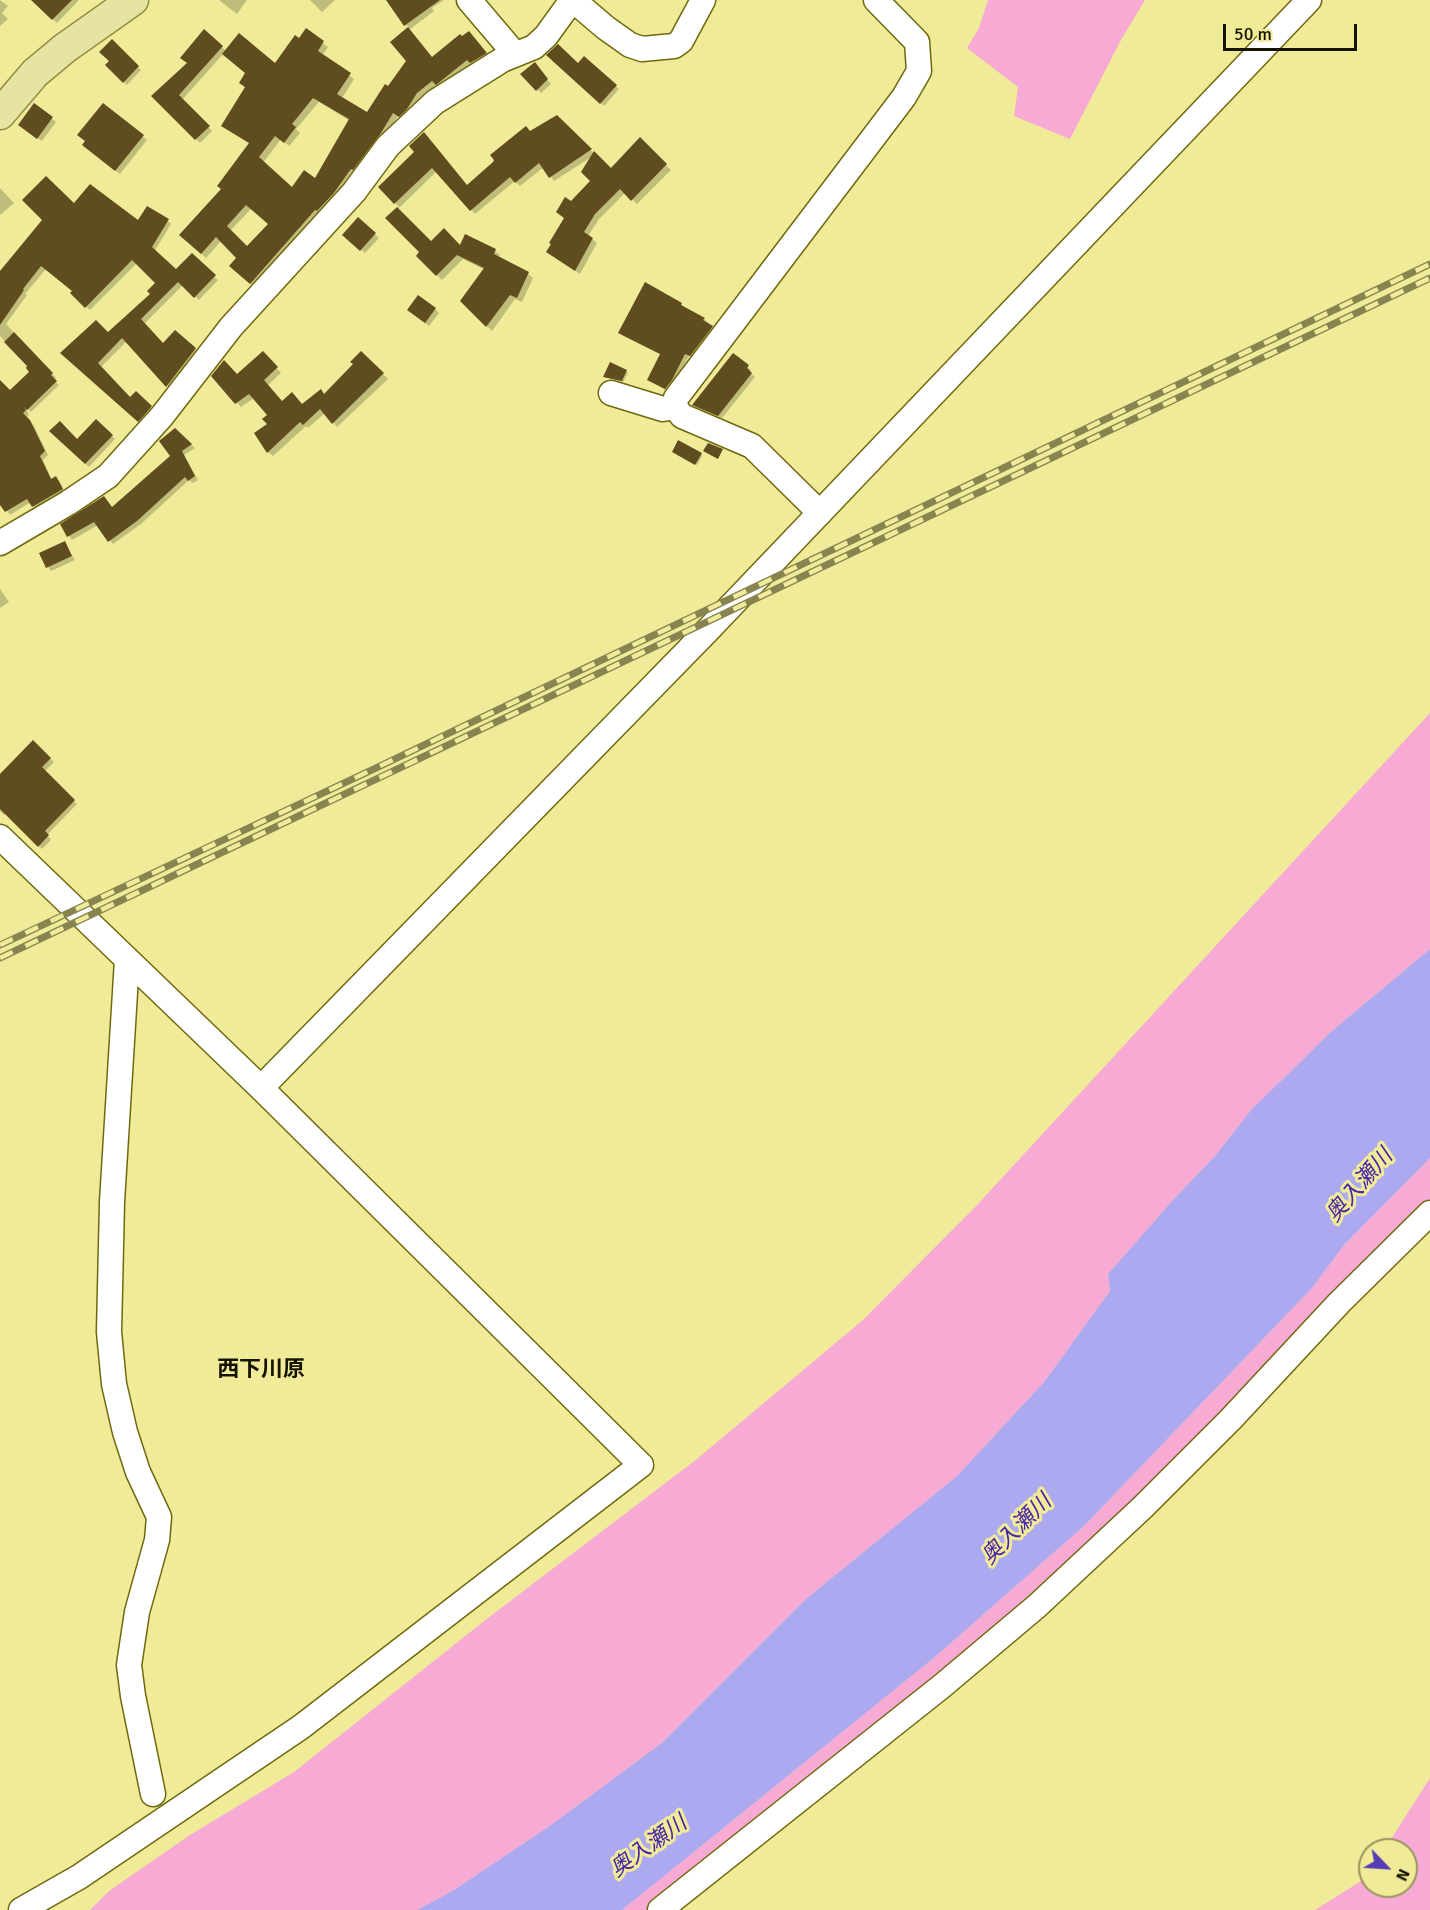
<!DOCTYPE html>
<meta charset="utf-8">
<style>
body{margin:0}
#map{position:relative;width:1430px;height:1910px;overflow:hidden;background:#f0eb99;font-family:Signika,sans-serif}
canvas{display:block}
.north{position:absolute;left:1358px;top:1838px;width:60px;height:60px;box-sizing:border-box;background:#f0eb99;border:2px solid #98955c;border-radius:50%;rotate:115deg;font-size:16px;font-weight:700;line-height:24px;text-align:center;color:#151300}
.north::after{content:'';display:block;margin:auto;width:21px;height:27px;background:#543db5;clip-path:polygon(50% 0,100% 100%,50% 72%,0 100%)}
.scale{position:absolute;left:1223px;top:24px;width:134px;height:27px;box-sizing:border-box;border:3px solid #151300;border-top:0;padding-left:8px;font-size:18px;line-height:21px;white-space:nowrap;color:#151300;-webkit-text-stroke:4px #f0eb99;paint-order:stroke}
</style>
<div id="map">
<canvas width="1430" height="1910"></canvas>
<div class="north">N</div>
<div class="scale">50 m</div>
</div>
<script>
const context = document.querySelector('canvas').getContext('2d');
context.lineJoin = 'round';
function paint(path, color) {
  context.fillStyle = color;
  context.fill(path, 'evenodd');
}
function poly(rows) {
  const path = new Path2D();
  for (const r of rows) {
    path.moveTo(r[0], r[1]);
    for (let i = 2; i < r.length; i += 2) path.lineTo(r[i], r[i + 1]);
  }
  return path;
}
function trace(path, color, width, dash) {
  context.strokeStyle = color;
  context.lineWidth = width;
  context.lineCap = dash ? 'butt' : 'round';
  context.setLineDash(dash || []);
  context.stroke(path);
}
function drawText(font, color, halo, rows, align = 'center') {
  context.font = font + ' Signika,"Noto Sans JP",sans-serif';
  context.lineWidth = 6;
  context.setLineDash([]);
  context.textBaseline = 'middle';
  context.strokeStyle = halo;
  context.fillStyle = color;
  for (const [text, x, y, turn = 0] of rows) {
    context.save();
    context.translate(x, y);
    context.rotate((+turn || 0) * Math.PI / 180);
    context.textAlign = isNaN(turn) ? turn : align;
    if (halo) context.strokeText(text, 0, 0);
    context.fillText(text, 0, 0);
    context.restore();
  }
}
paint(poly([
 [988,0,1145,0,1121,40,1070,139,1014,116,1018,87,967,48,979,28],
 [1430,713,1430,949,1333,1030,1251,1110,1215,1156,1172,1201,1108,1274,1110,1291,1044,1382,957,1476,807,1598,663,1742,551,1825,454,1890,417,1910,90,1910,109,1891,190,1835,294,1772,488,1618,697,1459,863,1320,978,1204],
 [1430,1158,1430,1205,1032,1602,653,1910,622,1910,935,1657,1084,1526,1313,1287,1344,1245],
 [1430,1778,1430,1910,1315,1910,1366,1878,1370,1872,1370,1886,1406,1886,1406,1850,1384,1850]
]), '#f6aad4');
paint(poly([
 [1430,949,1430,1158,1344,1245,1313,1287,1084,1526,935,1657,622,1910,417,1910,454,1890,551,1825,663,1742,807,1598,957,1476,1044,1382,1110,1291,1108,1274,1172,1201,1215,1156,1251,1110,1333,1030]
]), '#aca9f0');
paint(poly([
 [0,0,8,6,2,13,8,19,0,26],
 [33,0,79,0,57,23],
 [219,0,247,0,237,14],
 [310,0,335,0,322,12],
 [397,0,444,0,432,8,434,11,409,30,433,59,460,36,462,38,469,33,490,58,476,67,473,64,441,88,437,85,421,98,411,113,404,120,398,116,386,138,358,174,356,172,337,199,323,215,320,213,275,263,277,264,256,288,232,266,238,258,221,241,206,258,181,235,222,190,219,186,250,144,223,126,246,88,241,83,247,73,224,53,182,100,212,131,200,143,153,96,189,63,182,57,204,31,226,51,239,35,275,65,295,37,299,40,306,30,328,47,322,56,354,79,342,98,367,114,385,86,388,88,408,61,392,43,409,28,391,5],
 [319,102,350,121,315,181,304,173,292,189,263,163,281,139,289,146,300,133,296,129],
 [252,208,269,225,247,248,230,231],
 [112,41,141,70,127,85,107,65,111,62],
 [548,56,578,65,585,58,619,89,604,106],
 [538,68,551,84,541,93,522,74],
 [34,105,56,122,42,141,24,128],
 [103,105,147,140,120,174,87,148],
 [557,117,611,170,640,140,671,170,637,204,625,193,599,219,588,236,597,243,580,274,548,252,565,219,571,202,592,181,593,156,554,181,544,167,520,186,515,181,475,214,437,171,398,209,431,243,495,251,500,255,498,258,528,274,533,278,522,302,515,299,492,331,462,301,485,270,463,259,442,280,418,256,421,252,387,218,399,207,380,187,416,152,468,186,530,132],
 [0,188,14,203,0,215],
 [74,206,138,222,168,221,171,224,154,252,176,271,192,255,218,280,199,300,183,285,144,324,163,345,175,332,199,353,171,389,127,341,101,367,131,399,136,393,154,411,142,424,62,353,108,334,152,294,157,283,137,263,90,310,72,293,73,291,46,269,25,294,27,295,6,324,56,378,53,380,59,385,31,412,25,406,29,415,26,417,34,426,48,455,43,460,52,480,56,478,60,482,65,493,37,510,31,502,10,515,0,502,0,382,10,392,31,372,29,366,0,336,0,273],
 [358,219,379,238,365,253,344,235],
 [681,304,685,308,704,319,716,331,694,359,689,356,669,392,649,380,662,355,624,336,620,332],
 [435,309,439,313,429,326,413,314],
 [263,353,281,373,267,386,282,403,302,405,325,395,355,364,361,353,388,379,337,427,325,413,308,428,306,426,273,456,268,452,269,415,254,398,241,407,213,376,237,376],
 [748,367,751,370,749,372,755,377,722,418,697,408,694,405],
 [626,371,628,373,623,382,604,377],
 [96,421,115,439,89,467,51,431,77,441],
 [175,430,195,448,184,455,198,480,193,483,189,480,141,524,113,544,98,525,72,540,62,525,113,508,172,456],
 [675,453,701,454,702,456,697,465],
 [64,543,75,560,51,571,48,567],
 [0,589,9,602,0,608],
 [33,742,54,762,44,772,77,804,47,835,51,840,42,849,7,813,4,815,0,811,0,776]
]), '#0003');
paint(poly([
 [31,0,72,0,52,20],
 [386,0,440,0,404,26],
 [408,27,432,57,460,34,462,36,469,31,487,53,470,63,467,60,436,85,432,81,417,93,407,109,399,117,393,113,381,133,353,170,351,169,333,194,317,211,315,210,250,284,229,266,236,258,216,237,201,254,179,235,221,189,217,186,249,143,221,126,245,87,239,83,245,73,222,54,239,33,275,63,295,35,299,38,306,28,324,41,318,51,351,73,337,94,367,112,385,84,388,86,406,61,390,42],
 [313,98,349,119,315,178,304,170,292,187,259,157,275,136,284,143,296,127,292,124],
 [246,205,268,224,247,246,227,226],
 [204,29,223,46,179,95,210,126,195,140,151,96,187,63,180,58],
 [112,39,139,66,123,83,105,65,109,61,99,52],
 [558,44,578,63,584,56,617,85,600,104,546,55],
 [535,62,548,79,536,91,520,74],
 [34,103,53,117,37,139,18,125],
 [103,103,144,135,115,171,82,145,85,141,77,135],
 [557,115,592,149,549,178,539,163,515,183,510,177,470,211,432,168,394,204,378,187,414,152,409,146,424,132,467,185,493,162,494,160,490,155,526,126,530,131],
 [640,137,667,164,631,201,620,189,595,214,584,232,593,238,575,271,546,252,551,244,549,243,564,218,556,212,565,197,571,201,590,181,581,172,594,151,611,168],
 [46,176,74,203,90,184,138,220,147,206,169,219,152,247,176,269,192,253,216,275,194,298,178,282,141,319,163,343,175,330,196,348,166,387,122,338,98,363,130,397,136,391,152,406,138,422,60,353,96,320,108,332,150,294,147,291,155,283,132,260,85,308,70,293,72,291,41,266,23,289,24,290,0,325,0,271,42,220,22,200],
 [397,207,431,241,444,228,460,245,465,234,496,249,494,254,529,272,517,298,510,295,486,327,460,301,484,268,457,255,436,276,416,256,419,252,385,218],
 [358,217,376,233,360,251,342,235],
 [645,282,682,303,681,305,705,318,703,320,713,326,690,356,685,354,672,380,665,389,647,380,660,354,618,333],
 [418,295,436,308,425,323,407,310],
 [14,332,53,373,51,375,57,381,27,410,24,407,26,410,23,413,30,420,45,451,40,456,51,479,56,476,63,489,32,507,27,499,5,512,0,505,0,380,10,390,29,372,26,368,27,366,4,342],
 [263,351,278,367,264,380,282,401,292,392,302,404,321,389,324,394,353,364,350,362,361,351,384,373,332,424,320,409,303,425,300,422,267,453,254,433,267,424,262,419,267,415,249,394,235,404,211,376,224,360,237,374],
 [733,353,749,365,747,368,752,373,718,416,692,405],
 [610,362,627,370,622,381,603,377],
 [96,419,113,435,85,464,49,431,60,421,77,439],
 [175,428,192,444,182,451,195,476,188,481,185,477,137,521,108,542,94,522,67,537,60,524,104,496,112,507,170,456,159,441],
 [678,440,702,453,695,465,672,452],
 [708,443,723,449,718,459,703,451],
 [65,541,72,556,46,568,39,553],
 [33,740,51,758,42,767,75,800,45,831,49,835,38,847,0,809,0,774]
]), '#5f4c1f');
const minor = poly([
 [469,0,515,54],
 [573,0,606,28,630,45,642,49,674,46,681,41,703,0],
 [611,393,663,409,675,407],
 [820,513,752,446,682,416,675,407,676,398,904,97,919,71,917,42,876,0],
 [0,543,68,503,108,476,162,416,231,327,354,192,388,146,435,102,502,60,534,47,546,36,572,0],
 [0,837,261,1088,641,1465,301,1727,79,1877,21,1910],
 [127,960,112,1202,109,1332,114,1384,125,1432,138,1472,159,1517,157,1540,137,1612,129,1665,133,1696,153,1794],
 [261,1088,709,629,1309,0],
 [660,1910,942,1686,1037,1606,1143,1507,1231,1419,1339,1303,1430,1213]
]);
const major = poly([
 [0,114,35,73,65,48,133,0]
]);
trace(minor, '#6f690e', 27);
trace(major, '#938e41', 33);
trace(minor, '#fff', 24);
trace(major, '#e7e3a2', 30);
const rail = poly([
 [0,945,376,768,1430,264],
 [0,958,1430,278]
]);
trace(rail, '#888450', 7);
trace(rail, '#f0eb99', 4.5, [14]);
drawText('italic 22px', '#4621a9', '#f0eb99', [
 ["奥入瀬川",1360,1186,-49],
 ["奥入瀬川",1017,1530,-45],
 ["奥入瀬川",649,1847,-36]
]);
drawText('bold 22px', '#151300', '#f0eb99', [
 ["西下川原",261,1370]
]);
</script>
